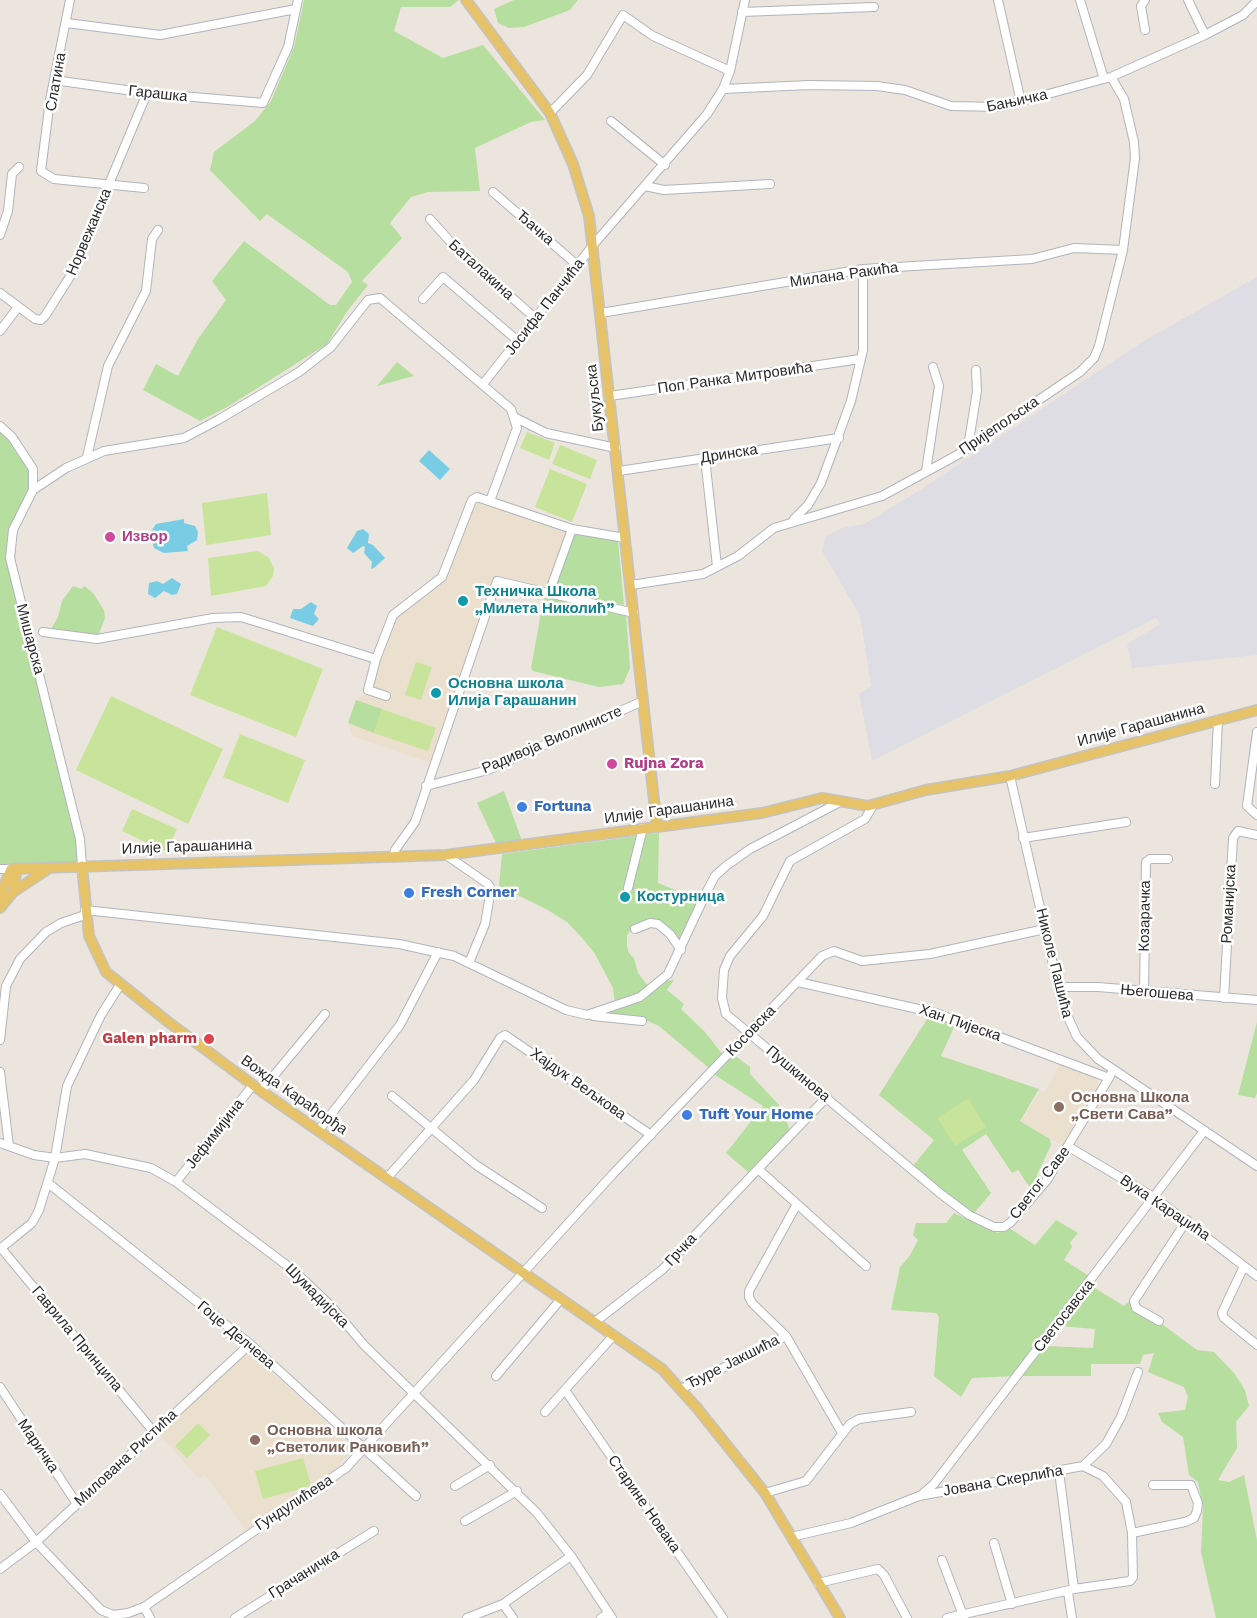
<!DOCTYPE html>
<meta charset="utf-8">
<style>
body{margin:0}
canvas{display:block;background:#ebe5dd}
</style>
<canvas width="1257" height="1618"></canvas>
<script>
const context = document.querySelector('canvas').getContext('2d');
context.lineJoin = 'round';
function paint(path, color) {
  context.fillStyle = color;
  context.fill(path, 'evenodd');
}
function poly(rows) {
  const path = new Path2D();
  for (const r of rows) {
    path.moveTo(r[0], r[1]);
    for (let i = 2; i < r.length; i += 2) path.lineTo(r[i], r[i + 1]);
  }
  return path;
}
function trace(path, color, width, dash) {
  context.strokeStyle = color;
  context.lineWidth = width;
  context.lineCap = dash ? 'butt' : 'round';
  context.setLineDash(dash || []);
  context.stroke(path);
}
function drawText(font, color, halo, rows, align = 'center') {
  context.font = font + ' "Work Sans",sans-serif';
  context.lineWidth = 5;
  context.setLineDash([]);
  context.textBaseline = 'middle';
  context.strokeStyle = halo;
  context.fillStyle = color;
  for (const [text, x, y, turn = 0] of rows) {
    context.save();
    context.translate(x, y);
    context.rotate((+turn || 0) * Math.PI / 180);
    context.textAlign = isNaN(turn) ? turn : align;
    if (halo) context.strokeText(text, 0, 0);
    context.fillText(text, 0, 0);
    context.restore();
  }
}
paint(poly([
 [1257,277,1257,655,1132,668,1127,644,1160,624,1156,618,872,761,859,694,871,686,860,616,822,551,826,536,842,528,864,524,917,492,1142,342]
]), '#dfdde4');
paint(poly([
 [477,497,572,529,549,593,497,581,433,764,352,736,348,723,356,700,368,690,376,659,384,654,393,615,442,577],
 [1060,1064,1096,1077,1099,1087,1065,1147,1021,1121,1040,1091,1045,1092],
 [249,1352,352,1446,352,1450,332,1474,247,1532,210,1481,204,1475,199,1479,159,1434]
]), '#ebe0ce');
paint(poly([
 [304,0,459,0,450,7,401,7,394,31,443,58,483,45,545,120,531,122,475,148,480,191,428,192,411,197,390,223,402,238,362,281,368,285,348,310,327,344,229,406,200,421,143,390,156,364,178,376,198,339,226,300,212,281,244,241,330,305,336,305,352,282,348,272,267,214,260,221,210,170,214,152,255,121,271,101,294,47],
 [514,0,578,0,570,10,524,27,509,28,498,23,494,9],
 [397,362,414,376,377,386],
 [0,426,33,469,34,483,17,517,15,560,82,866,0,871],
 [580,533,618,540,624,605,553,589,574,536],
 [73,586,82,589,84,586,93,593,104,610,105,618,97,639,49,633,58,617,62,601],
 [546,596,626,615,630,668,623,684,599,687,533,671,531,668,543,602],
 [356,700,382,709,374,733,348,723],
 [504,791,522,841,497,845,477,803],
 [659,833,658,883,678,891,677,898,700,900,680,944,672,932,647,921,631,929,627,935,627,946,629,953,634,958,638,973,648,986,648,994,665,981,674,980,667,990,684,1004,681,1009,705,1032,723,1055,709,1068,659,1026,648,1021,611,1013,615,1004,613,988,595,954,584,940,567,922,546,909,499,886,502,854],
 [929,1016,955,1025,941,1056,1039,1089,1020,1121,1050,1139,1051,1145,1037,1175,1038,1184,1034,1189,1031,1189,1018,1170,1012,1173,986,1134,962,1150,991,1193,974,1213,960,1205,913,1166,934,1140,879,1095],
 [1257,1022,1257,1093,1255,1098,1238,1095],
 [734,1055,750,1067,750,1074,780,1106,790,1130,748,1172,726,1153,763,1106,715,1075],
 [954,1213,989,1230,998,1233,1009,1228,1035,1245,1056,1220,1078,1233,1070,1243,1072,1247,1064,1260,1089,1276,1014,1376,972,1378,961,1397,934,1376,939,1317,936,1313,891,1310,900,1267,909,1257,918,1240,913,1235,916,1223,946,1223],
 [1093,1287,1124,1306,1131,1300,1138,1313,1163,1325,1197,1350,1214,1352,1234,1373,1245,1390,1249,1406,1236,1422,1237,1448,1218,1480,1229,1482,1244,1475,1257,1540,1257,1618,1216,1618,1201,1552,1203,1508,1198,1482,1189,1475,1183,1437,1162,1422,1158,1413,1185,1410,1188,1397,1184,1387,1148,1372,1154,1353,1143,1355,1140,1364,1091,1364,1091,1376,1022,1376,1046,1346,1093,1348,1095,1329,1061,1326]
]), '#b6de9e');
paint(poly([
 [527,432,555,443,549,460,520,448],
 [560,445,597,460,590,479,552,464],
 [550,469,587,484,572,522,535,507],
 [267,493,271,535,206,545,202,503],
 [258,551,269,558,274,568,273,576,266,586,211,596,208,558],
 [217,627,323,669,296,737,190,695],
 [416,662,432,667,421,700,405,695],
 [111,696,223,749,188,824,76,770],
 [382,709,436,728,428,751,374,733],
 [240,734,305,760,288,803,223,777],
 [132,809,177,829,166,852,122,831],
 [968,1098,986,1127,955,1146,937,1118],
 [198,1423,210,1435,187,1458,175,1446],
 [303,1458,311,1486,263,1499,255,1471]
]), '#c8e49a');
paint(poly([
 [429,450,450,469,440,480,419,461],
 [184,519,184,523,195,526,198,532,197,540,187,546,188,551,164,553,154,548,150,533,156,524],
 [363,529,369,534,368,543,373,545,385,558,374,568,371,569,372,562,364,553,365,547,363,546,353,553,347,548,357,531],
 [172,578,181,584,177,594,172,595,164,591,155,598,148,594,149,583,157,581,163,584],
 [311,602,317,606,314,614,319,619,313,626,290,618,293,609,301,609]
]), '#78cde5');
const minor = poly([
 [70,0,50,100,41,171,54,179,144,188],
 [998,0,1021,102],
 [1080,0,1104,79],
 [1145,0,1141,6,1145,30],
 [1188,0,1205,35],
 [742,12,874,7],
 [67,23,160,35,296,9],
 [54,80,147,93,263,103,288,47,298,0],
 [723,89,809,85,877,86,905,90,951,106,1000,107,1111,77,1205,35,1243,15,1257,1],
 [550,113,587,75,623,15,653,36,730,71],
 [611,121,665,165],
 [645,186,664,190,770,184],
 [493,192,577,265],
 [430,219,455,247,535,318],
 [0,235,8,211,12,174,19,167],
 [0,293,35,319,41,320,45,316,71,275,147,93],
 [423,299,443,277,518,341],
 [601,313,863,269,1032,259,1074,248,1123,250],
 [0,331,18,307],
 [483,384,594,244,707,114,723,89,730,71,745,0],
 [610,396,860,359],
 [516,418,546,433,616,448],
 [0,426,12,437,33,469,33,490,13,530,10,558,80,839,82,866],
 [968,447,977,391,976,370],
 [87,457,108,366,146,291,152,239,158,230],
 [705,458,717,566],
 [619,471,839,438],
 [926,471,939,386,933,367],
 [33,490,66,468,104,451,184,438,218,420,299,372,331,347,368,300,380,298,511,409,517,428,490,501],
 [794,519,808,505,821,483,851,401,863,350,863,269],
 [631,585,703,574,738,556,774,528,882,496,959,454,1080,372,1094,358,1099,346,1123,250,1135,158,1134,142,1124,99,1111,77],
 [549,593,572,529],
 [43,632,97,639,213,618,241,617,376,659],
 [386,696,368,690,376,659,393,615,442,577,472,500,477,497,572,529,625,538],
 [1257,732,1247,806,1257,815],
 [1010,776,1062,1004,1077,1037,1098,1059,1257,1166],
 [1215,784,1218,720],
 [426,786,488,770,643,701],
 [874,804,865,819,790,861,763,916,730,956,724,970,722,998,726,1014,941,1194,969,1215,994,1227,1004,1227,1011,1222,1047,1180,1109,1078],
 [1023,838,1126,822],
 [446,855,488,884,491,889,485,924,469,963],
 [393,857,395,850,415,822,497,581,634,613],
 [0,869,11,869],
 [628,888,643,828],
 [85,910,399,944,454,956,566,1010,587,1015,640,997,668,974,707,891,715,876,726,866,750,849,840,802],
 [635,929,650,923,658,924,670,934,681,950],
 [798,982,936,1013,1109,1078,1111,1074],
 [1058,987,1098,987,1257,1000],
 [1144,991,1146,862,1150,859,1168,859],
 [1224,998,1233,838,1238,831,1257,835],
 [593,1016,642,1021],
 [0,1040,6,986,20,959,46,932,61,923,85,915],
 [0,1072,9,1146],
 [261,1091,325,1014],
 [392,1096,476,1165,542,1208],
 [319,1130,400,1025,438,952],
 [0,1143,34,1155,55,1158,85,1154,151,1168,176,1182,293,1270,331,1306,364,1345,537,1513,571,1556,612,1618],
 [1069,1147,1155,1198,1257,1276],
 [758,1169,827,1097],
 [387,1178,474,1080,500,1038,505,1035,651,1135],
 [176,1182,253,1085],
 [48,1183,250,1344,416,1496],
 [797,1204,749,1291,749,1297,752,1303,786,1336,842,1433],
 [1,1248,153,1431],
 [0,1249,32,1223,39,1210,55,1158,67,1086,101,1015,120,985],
 [1244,1266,1222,1313,1224,1318,1257,1345],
 [1159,1321,1136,1308,1134,1301,1187,1220],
 [595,1322,663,1269,758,1169,866,1266],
 [496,1376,561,1299],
 [0,1387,77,1504],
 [681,1389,786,1336],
 [565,1390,723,1618],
 [545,1412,614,1335],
 [1083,1466,1106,1444,1121,1417,1138,1372],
 [1059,1471,1074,1589],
 [455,1486,490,1465],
 [765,1493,806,1481,850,1424,859,1419,911,1412],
 [0,1494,36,1542,101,1610,113,1615,128,1613,144,1607,150,1618],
 [920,1496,934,1484,1204,1131],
 [465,1521,517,1491],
 [1132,1533,1185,1522,1194,1518,1197,1511,1198,1503,1191,1485,1153,1485],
 [791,1537,851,1523,919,1496,1083,1466,1103,1476,1126,1502,1132,1533,1133,1577,1130,1581,1074,1589,947,1618],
 [994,1543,1012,1604],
 [942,1560,964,1618],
 [0,1569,36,1542,250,1344],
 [818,1583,878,1569,884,1575,907,1618],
 [1068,1592,1072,1618],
 [503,1604,513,1618],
 [144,1607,346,1468,612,1175,822,956,834,951,862,961,930,954,1045,929],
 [235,1618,374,1531],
 [467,1618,503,1604,571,1556],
 [601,1618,609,1613]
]);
const major = poly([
 [466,0,550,113,573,164,589,216,657,827],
 [82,866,89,936,106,972,167,1021,261,1091,662,1369,697,1408,765,1493,840,1618],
 [13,892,48,869],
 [0,896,11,869,446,855,762,813,822,798,868,806,926,790,1010,776,1257,710],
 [0,908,13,892,17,868]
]);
trace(minor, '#b1b4bd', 10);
trace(major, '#c3c3c3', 12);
trace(minor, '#fff', 8);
trace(major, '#e6c368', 9);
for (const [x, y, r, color] of [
 [110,537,6,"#d1479c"],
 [463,601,6,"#0f9aa8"],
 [436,693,6,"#0f9aa8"],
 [612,764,6,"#d1479c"],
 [522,807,6,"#3f7fe0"],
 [409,893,6,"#3f7fe0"],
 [625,897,6,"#0f9aa8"],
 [209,1039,6,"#e0444e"],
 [1059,1107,6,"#8d6e63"],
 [687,1115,6,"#3f7fe0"],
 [255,1440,6,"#8d6e63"]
]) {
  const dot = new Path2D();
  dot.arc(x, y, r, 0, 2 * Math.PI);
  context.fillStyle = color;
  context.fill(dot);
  trace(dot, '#fff', 2);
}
drawText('15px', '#2a2a2a', '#fff', [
 ["Слатина",56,82,-80],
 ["Гарашка",158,94,6],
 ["Бањичка",1017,101,-12],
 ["Ђачка",535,228,41],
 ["Норвежанска",89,232,-67],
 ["Баталакина",481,270,42],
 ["Милана Ракића",844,275,-8],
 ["Јосифа Панчића",545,307,-52],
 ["Поп Ранка Митровића",735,378,-8],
 ["Букуљска",595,398,-96],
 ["Пријепољска",999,426,-34],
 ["Дринска",729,454,-9],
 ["Мишарска",30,639,75],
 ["Илије Гарашанина",1141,725,-15],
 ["Радивоја Виолинисте",552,740,-23],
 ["Илије Гарашанина",669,810,-8],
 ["Илије Гарашанина",187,847,-2],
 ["Романијска",1229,904,-87],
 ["Козарачка",1145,916,-89],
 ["Николе Пашића",1054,963,76],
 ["Његошева",1157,993,5],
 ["Хан Пијеска",960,1023,19],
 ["Косовска",751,1031,-46],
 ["Пушкинова",798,1074,40],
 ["Хајдук Вељкова",578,1084,35],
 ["Вожда Карађорђа",294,1095,35],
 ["Јефимијина",215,1134,-52],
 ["Светог Саве",1040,1183,-52],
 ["Вука Караџића",1165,1208,34],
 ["Грчка",681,1250,-47],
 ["Шумадијска",317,1296,45],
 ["Светосавска",1064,1316,-52],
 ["Гоце Делчева",236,1335,40],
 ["Гаврила Принципа",77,1339,50],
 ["Ђуре Јакшића",733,1362,-27],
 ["Маричка",38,1446,56],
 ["Милована Ристића",126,1458,-43],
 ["Јована Скерлића",1003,1481,-10],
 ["Гундулићева",294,1503,-33],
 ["Старине Новака",644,1504,55],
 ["Грачаничка",304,1574,-32]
]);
drawText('bold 15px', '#b23c85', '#fff', [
 ["Извор",122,537],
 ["Rujna Zora",624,764]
], 'left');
drawText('bold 15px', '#0d838f', '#fff', [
 ["Техничка Школа",475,592],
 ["„Милета Николић”",475,609],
 ["Основна школа",448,684],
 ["Илија Гарашанин",448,701],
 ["Костурница",637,897]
], 'left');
drawText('bold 15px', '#366cbe', '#fff', [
 ["Fortuna",534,807],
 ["Fresh Corner",421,893],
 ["Tuft Your Home",699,1115]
], 'left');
drawText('bold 15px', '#be3a42', '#fff', [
 ["Galen pharm",197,1039]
], 'right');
drawText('bold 15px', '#785e54', '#fff', [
 ["Основна Школа",1071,1098],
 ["„Свети Сава”",1071,1115],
 ["Основна школа",267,1431],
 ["„Светолик Ранковић”",267,1448]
], 'left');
</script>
